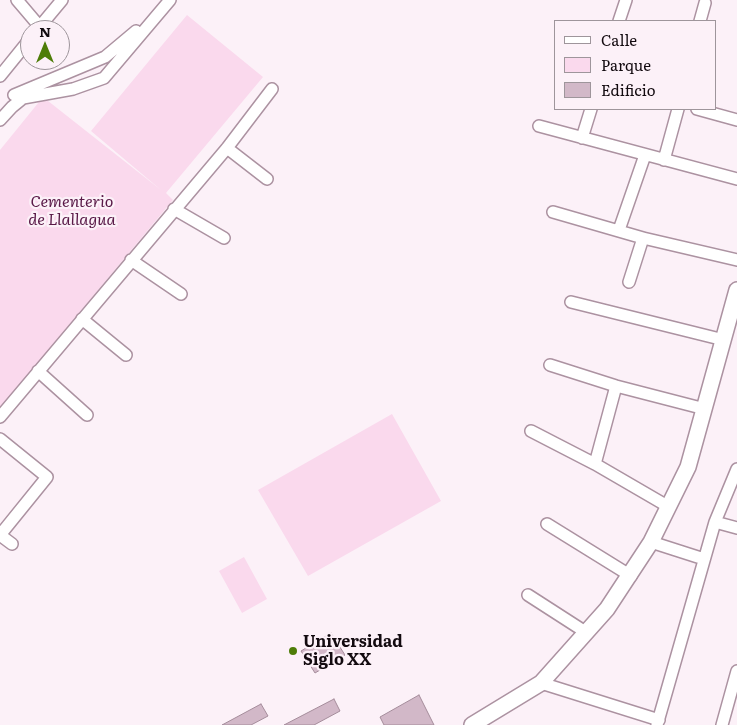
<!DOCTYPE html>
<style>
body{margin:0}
#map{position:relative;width:737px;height:725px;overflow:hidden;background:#fcf1f8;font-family:Literata,serif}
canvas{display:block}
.legend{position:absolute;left:554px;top:20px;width:162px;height:90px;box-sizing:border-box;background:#fcf1f8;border:1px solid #9e959b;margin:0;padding:6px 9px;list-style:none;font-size:15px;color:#120a0f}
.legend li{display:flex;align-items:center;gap:10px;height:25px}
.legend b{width:25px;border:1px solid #9e959b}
.north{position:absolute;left:20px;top:20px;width:50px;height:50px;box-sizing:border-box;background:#fcf1f8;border:1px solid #9e959b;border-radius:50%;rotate:0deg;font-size:14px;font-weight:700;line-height:20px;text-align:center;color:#120a0f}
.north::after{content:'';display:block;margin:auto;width:18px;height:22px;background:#4e7d08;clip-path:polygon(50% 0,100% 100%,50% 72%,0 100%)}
</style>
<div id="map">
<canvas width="737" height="725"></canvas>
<ul class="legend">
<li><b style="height:6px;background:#fff"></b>Calle</li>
<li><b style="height:14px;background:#fad9ed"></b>Parque</li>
<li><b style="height:14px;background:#d2b8c8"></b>Edificio</li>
</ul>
<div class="north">N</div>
</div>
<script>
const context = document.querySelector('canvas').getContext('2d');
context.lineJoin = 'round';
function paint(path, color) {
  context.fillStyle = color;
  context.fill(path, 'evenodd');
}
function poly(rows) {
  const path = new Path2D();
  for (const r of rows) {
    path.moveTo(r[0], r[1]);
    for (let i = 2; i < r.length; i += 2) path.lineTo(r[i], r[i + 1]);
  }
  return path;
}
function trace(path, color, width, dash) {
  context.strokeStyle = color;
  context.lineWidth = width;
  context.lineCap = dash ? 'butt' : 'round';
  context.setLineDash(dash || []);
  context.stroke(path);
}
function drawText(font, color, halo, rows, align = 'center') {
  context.font = font + ' Literata,serif';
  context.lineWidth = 4.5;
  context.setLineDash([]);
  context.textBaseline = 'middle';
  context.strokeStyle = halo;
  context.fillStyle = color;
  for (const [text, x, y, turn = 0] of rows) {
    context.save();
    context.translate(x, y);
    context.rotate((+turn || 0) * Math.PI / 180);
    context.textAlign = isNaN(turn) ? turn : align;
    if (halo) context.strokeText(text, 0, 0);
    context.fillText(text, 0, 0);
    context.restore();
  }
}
paint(poly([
 [187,15,263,77,166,193,173,200,0,408,0,150,43,97,161,190,91,131],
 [392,414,441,501,308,576,258,490],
 [244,557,267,599,242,613,219,571]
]), '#fad9ed');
const building = poly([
 [331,633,345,655,315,673,301,651,331,633],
 [419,695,434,725,384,725,380,717,419,695],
 [334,699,340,711,314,725,284,725,334,699],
 [261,704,268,716,251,725,222,725,261,704]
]);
paint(building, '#d2b8c8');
trace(building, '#a58c9b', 1);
const street = poly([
 [17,0,40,27],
 [619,21,626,0],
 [700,21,705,3],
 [37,30,62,0],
 [0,76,30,39],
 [14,95,105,57,136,31],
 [697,109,737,120],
 [0,120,12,107,23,98,73,89,104,78,170,0],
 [539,126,737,179],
 [582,138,591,109],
 [227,148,267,179],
 [664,160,678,109],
 [174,209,224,238],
 [553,212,643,238,737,260],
 [619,230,645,155],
 [131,260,181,294],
 [629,282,643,238],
 [571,302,724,340],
 [82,319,126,355],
 [550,365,616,386,705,409],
 [38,371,87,415],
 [0,417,227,148,272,89],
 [531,431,595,464,669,507],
 [0,439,47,477,0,535],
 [595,464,616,386],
 [715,522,737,528],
 [547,524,631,576],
 [0,535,12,544],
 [651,542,704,559],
 [528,595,587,633],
 [541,683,659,720],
 [657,725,715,522,737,469],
 [722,725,737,671]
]);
const secondary = poly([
 [472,725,541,683,607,609,651,542,688,467,737,290]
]);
trace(street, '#ac92a1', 14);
trace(secondary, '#ac92a1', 18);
trace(street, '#fff', 11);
trace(secondary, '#fff', 15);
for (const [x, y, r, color] of [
 [293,651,5,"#4e7d08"]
]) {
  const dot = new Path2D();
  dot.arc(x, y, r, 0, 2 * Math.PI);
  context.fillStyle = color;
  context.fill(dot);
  trace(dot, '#fcf1f8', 2);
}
drawText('italic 16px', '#591947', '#fcf1f8', [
 ["Cementerio",72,202],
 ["de Llallagua",72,220]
]);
drawText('bold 16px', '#120a0f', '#fcf1f8', [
 ["Universidad",303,642],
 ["Siglo XX",303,660]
], 'left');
</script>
